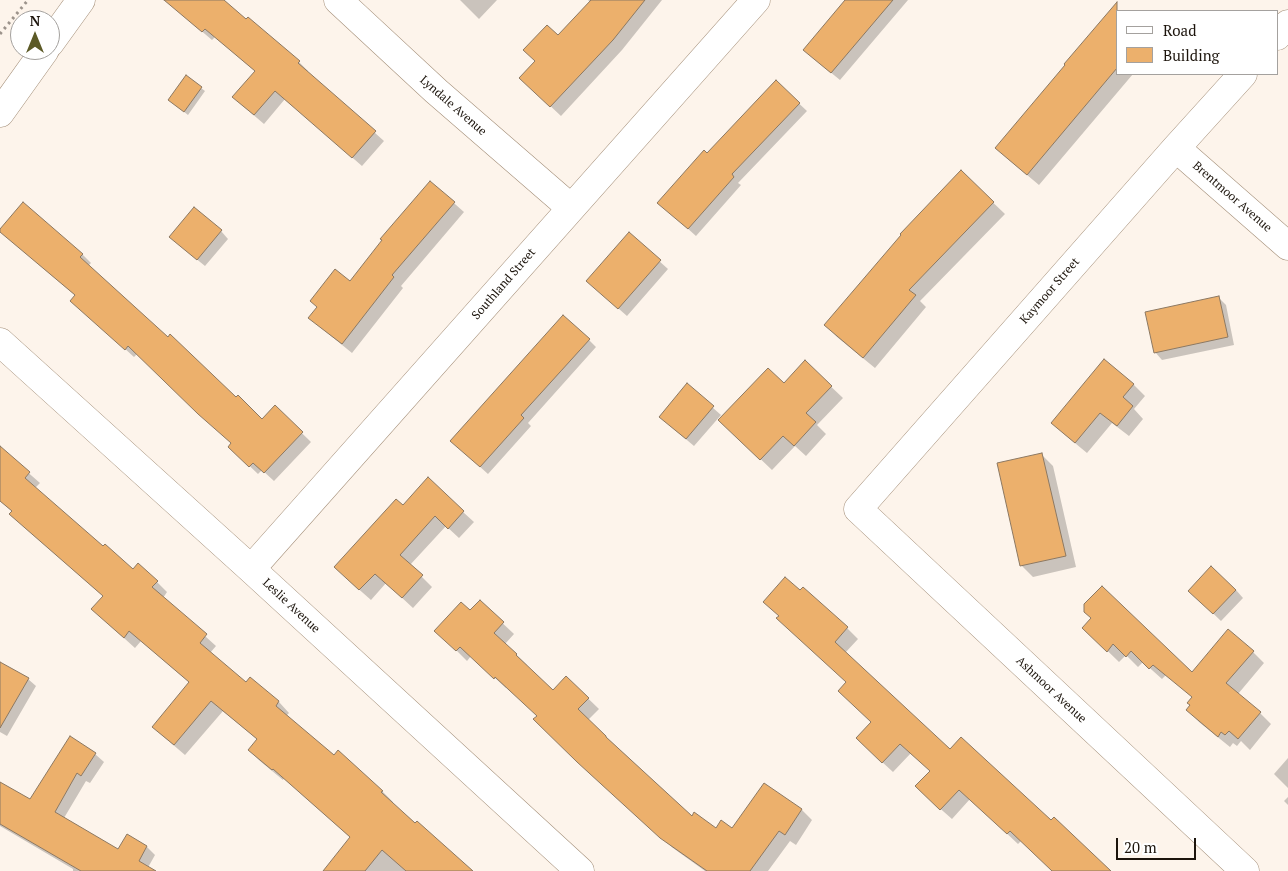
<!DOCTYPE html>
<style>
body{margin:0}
#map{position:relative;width:1288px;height:871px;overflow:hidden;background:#fdf4eb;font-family:"PT Serif",serif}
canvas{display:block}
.legend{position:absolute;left:1116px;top:10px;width:162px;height:65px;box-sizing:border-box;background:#fff;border:1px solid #a4a19e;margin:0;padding:6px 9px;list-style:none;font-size:15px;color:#1c140c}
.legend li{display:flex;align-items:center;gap:10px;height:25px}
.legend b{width:25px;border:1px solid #a4a19e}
.north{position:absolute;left:10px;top:10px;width:50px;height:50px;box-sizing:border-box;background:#fff;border:1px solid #a4a19e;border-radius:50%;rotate:0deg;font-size:14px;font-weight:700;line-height:20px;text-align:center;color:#1c140c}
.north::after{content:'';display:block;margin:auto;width:18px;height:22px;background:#5c5a27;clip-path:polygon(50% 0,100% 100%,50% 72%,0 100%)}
.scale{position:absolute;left:1116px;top:838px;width:80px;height:22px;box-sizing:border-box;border:2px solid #1c140c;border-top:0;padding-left:6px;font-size:15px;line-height:18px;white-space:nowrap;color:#1c140c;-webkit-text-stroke:4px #fff;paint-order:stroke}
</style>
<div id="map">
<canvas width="1288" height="871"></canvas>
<ul class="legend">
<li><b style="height:6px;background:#fff"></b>Road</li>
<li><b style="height:14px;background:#ecb06c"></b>Building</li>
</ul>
<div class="north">N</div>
<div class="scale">20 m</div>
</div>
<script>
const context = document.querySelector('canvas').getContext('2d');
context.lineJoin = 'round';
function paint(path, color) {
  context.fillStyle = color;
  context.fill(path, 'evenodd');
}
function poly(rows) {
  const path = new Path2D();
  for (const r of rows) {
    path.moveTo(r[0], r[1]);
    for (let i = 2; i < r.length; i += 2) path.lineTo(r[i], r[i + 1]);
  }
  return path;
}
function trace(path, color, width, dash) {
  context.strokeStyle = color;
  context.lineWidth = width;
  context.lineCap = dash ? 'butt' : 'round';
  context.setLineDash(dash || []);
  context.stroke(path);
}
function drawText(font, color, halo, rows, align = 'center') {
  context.font = font + ' "PT Serif",serif';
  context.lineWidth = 4;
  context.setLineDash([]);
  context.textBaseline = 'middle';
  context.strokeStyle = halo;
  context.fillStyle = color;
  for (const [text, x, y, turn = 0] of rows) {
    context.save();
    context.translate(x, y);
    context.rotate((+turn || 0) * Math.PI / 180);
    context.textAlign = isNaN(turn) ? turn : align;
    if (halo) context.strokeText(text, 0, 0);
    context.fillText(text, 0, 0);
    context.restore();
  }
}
paint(poly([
 [165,0,222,0,246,21,248,19,299,62,308,71,307,72,384,141,362,166,285,99,264,124,243,106,234,97,256,72,215,37,212,40],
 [460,0,497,0,479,19],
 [588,0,662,0,622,50,561,116,530,87,558,37,590,2],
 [847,0,908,0,840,80,813,58],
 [1117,12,1117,74,1133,74,1039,185,1008,159,997,148],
 [186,77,205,91,188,115,169,100],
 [776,82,807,111,738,183,741,185,696,236,667,210,707,154],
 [961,172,1005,214,920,301,926,307,875,368,837,337,826,325,902,235],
 [430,182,464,212,401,286,403,288,352,353,320,327,310,318,350,282],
 [23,204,83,255,91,263,88,266,236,399,262,420,275,407,311,442,274,481,262,470,258,474,238,455,232,443,137,354,134,357,81,309,76,296,9,239],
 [221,231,228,239,205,266,178,244],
 [629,234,668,269,627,316,595,288],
 [1218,297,1226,305,1234,345,1162,360,1155,352],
 [589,340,596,347,528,423,531,426,488,474,459,448],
 [1104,361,1134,385,1145,396,1134,409,1143,419,1129,436,1112,423,1087,453,1064,434],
 [805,362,843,398,817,425,826,434,806,456,795,446,772,470,731,431,784,385],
 [687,385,721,415,694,446,668,424],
 [0,448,40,483,35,488,103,548,133,571,157,582,167,592,163,598,216,646,210,653,246,684,251,679,279,702,289,713,286,716,335,756,339,752,382,791,393,802,392,803,471,871,330,871,351,838,284,778,283,780,260,761,249,750,258,740,223,711,185,755,164,737,153,727,190,683,141,641,135,648,104,620,104,597,22,525,13,512,0,501],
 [1042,455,1053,466,1076,567,1033,577,1022,566],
 [403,507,463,512,474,522,459,538,446,526,410,565,432,587,413,608,386,583,371,600,346,578],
 [1236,590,1243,598,1221,621,1190,591],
 [480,602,514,634,505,644,527,665,526,667,553,691,567,678,599,709,588,720,692,817,716,829,733,830,802,810,812,820,796,845,790,841,768,871,705,871,673,848,589,772,538,716,507,687,506,688,471,656,467,661,447,641,470,612],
 [847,628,858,639,845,653,950,751,1051,822,1109,871,1053,871,1021,841,1018,844,970,799,952,819,927,797,931,771,911,753,893,772,868,749,873,723,848,682,789,629],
 [1084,628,1192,674,1253,652,1264,663,1238,694,1260,713,1271,724,1250,750,1241,741,1237,746,1233,743,1230,747,1199,722,1188,710,1191,706,1193,698,1166,675,1162,679,1143,662,1138,667,1126,655,1119,662],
 [0,663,28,679,36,686,7,736,0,732],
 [70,738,95,754,104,762,90,783,86,781,64,818,119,851,128,836,147,847,155,855,146,871,73,871,73,869,0,826,0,783,31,801],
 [1288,758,1288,788,1274,774],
 [1288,797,1288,805,1284,801]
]), '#0003');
const building = poly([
 [164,0,224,0,246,19,248,17,300,61,298,63,376,131,352,158,275,91,254,115,232,97,255,71,205,29,202,32,164,0],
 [591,0,645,0,613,40,550,107,519,78,535,61,523,50,547,25,558,35,591,0],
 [845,0,893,0,831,73,803,50,845,0],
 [1117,2,1117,68,1027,175,995,148,1065,65,1064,64,1117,2],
 [186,75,202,87,184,112,168,100,186,75],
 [776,80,800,103,732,174,734,177,688,229,657,203,704,150,707,153,776,80],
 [961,170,994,202,909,290,916,295,863,358,824,325,901,235,900,234,961,170],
 [430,181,455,202,392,275,394,277,342,344,308,318,317,307,310,301,335,269,350,281,382,240,380,239,430,181],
 [23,202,83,254,80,257,168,337,170,334,236,397,238,395,262,419,275,405,303,432,264,473,253,463,249,467,228,447,231,443,198,414,128,346,125,350,70,301,75,295,0,232,0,229,23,202],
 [194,207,222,230,197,260,169,237,194,207],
 [629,232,661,260,618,309,586,281,629,232],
 [1219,296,1228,337,1154,353,1145,312,1219,296],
 [563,315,590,339,521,415,524,418,480,467,450,441,563,315],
 [1104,359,1134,384,1123,397,1133,406,1117,426,1100,413,1075,443,1051,423,1104,359],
 [805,360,832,386,806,413,816,422,794,446,783,436,760,460,718,420,768,368,784,383,805,360],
 [687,383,714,406,686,439,659,417,687,383],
 [0,446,30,472,25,478,103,546,105,544,133,569,138,563,158,581,152,587,207,634,200,643,246,682,250,677,279,701,276,706,334,755,338,750,383,791,381,792,415,823,417,821,473,871,406,871,382,850,365,871,323,871,350,837,273,769,272,770,248,750,257,739,211,701,174,745,152,727,189,682,129,631,124,638,91,609,103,596,9,514,12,511,0,501,0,446],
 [1042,453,1066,556,1020,566,997,463,1042,453],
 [428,477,464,511,448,529,435,516,400,555,423,575,402,598,375,574,359,590,334,567,396,499,403,505,428,477],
 [1211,566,1236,590,1213,614,1188,591,1211,566],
 [785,577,800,590,803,587,848,627,835,642,950,749,961,737,1051,820,1054,817,1111,871,1052,871,1010,831,1007,834,959,790,940,810,915,786,930,771,900,744,882,763,856,738,871,722,838,691,846,682,776,618,779,616,763,602,785,577],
 [1102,586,1192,672,1228,629,1254,651,1226,683,1261,712,1238,739,1229,731,1225,735,1221,732,1218,737,1186,710,1190,705,1187,703,1192,697,1153,665,1149,669,1131,651,1126,657,1113,644,1107,652,1082,628,1091,618,1084,612,1084,604,1102,586],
 [480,600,504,622,494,633,517,654,516,655,553,690,566,676,589,698,578,709,606,736,606,737,692,816,694,812,716,828,721,820,732,828,764,783,802,809,785,835,779,831,750,871,707,871,660,838,577,762,533,719,537,716,495,677,494,679,460,647,456,651,434,631,461,602,470,610,480,600],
 [0,662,29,678,0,728,0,662],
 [70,736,96,753,81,776,77,773,55,812,118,849,127,834,147,846,139,861,156,871,81,871,0,824,0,782,30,799,70,736]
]);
paint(building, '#ecb06c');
trace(building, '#8c7862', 1);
const minor = poly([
 [338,0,436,91,571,208],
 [1277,36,1288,24],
 [50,43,81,0],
 [1243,74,1176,148,858,509,1245,871],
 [0,113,45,50],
 [1176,148,1288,246],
 [0,342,251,569,580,871],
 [251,569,756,0]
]);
trace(minor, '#a38e78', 29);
trace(poly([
 [0,34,28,0]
]), '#9c938b', 3, [2.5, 4]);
trace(minor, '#fff', 28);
drawText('12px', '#1c140c', '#fff', [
 ["Lyndale Avenue",453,106,41],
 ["Brentmoor Avenue",1232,197,41],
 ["Southland Street",504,284,-49],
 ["Kaymoor Street",1050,291,-49],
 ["Leslie Avenue",291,606,43],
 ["Ashmoor Avenue",1051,690,43]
]);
</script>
